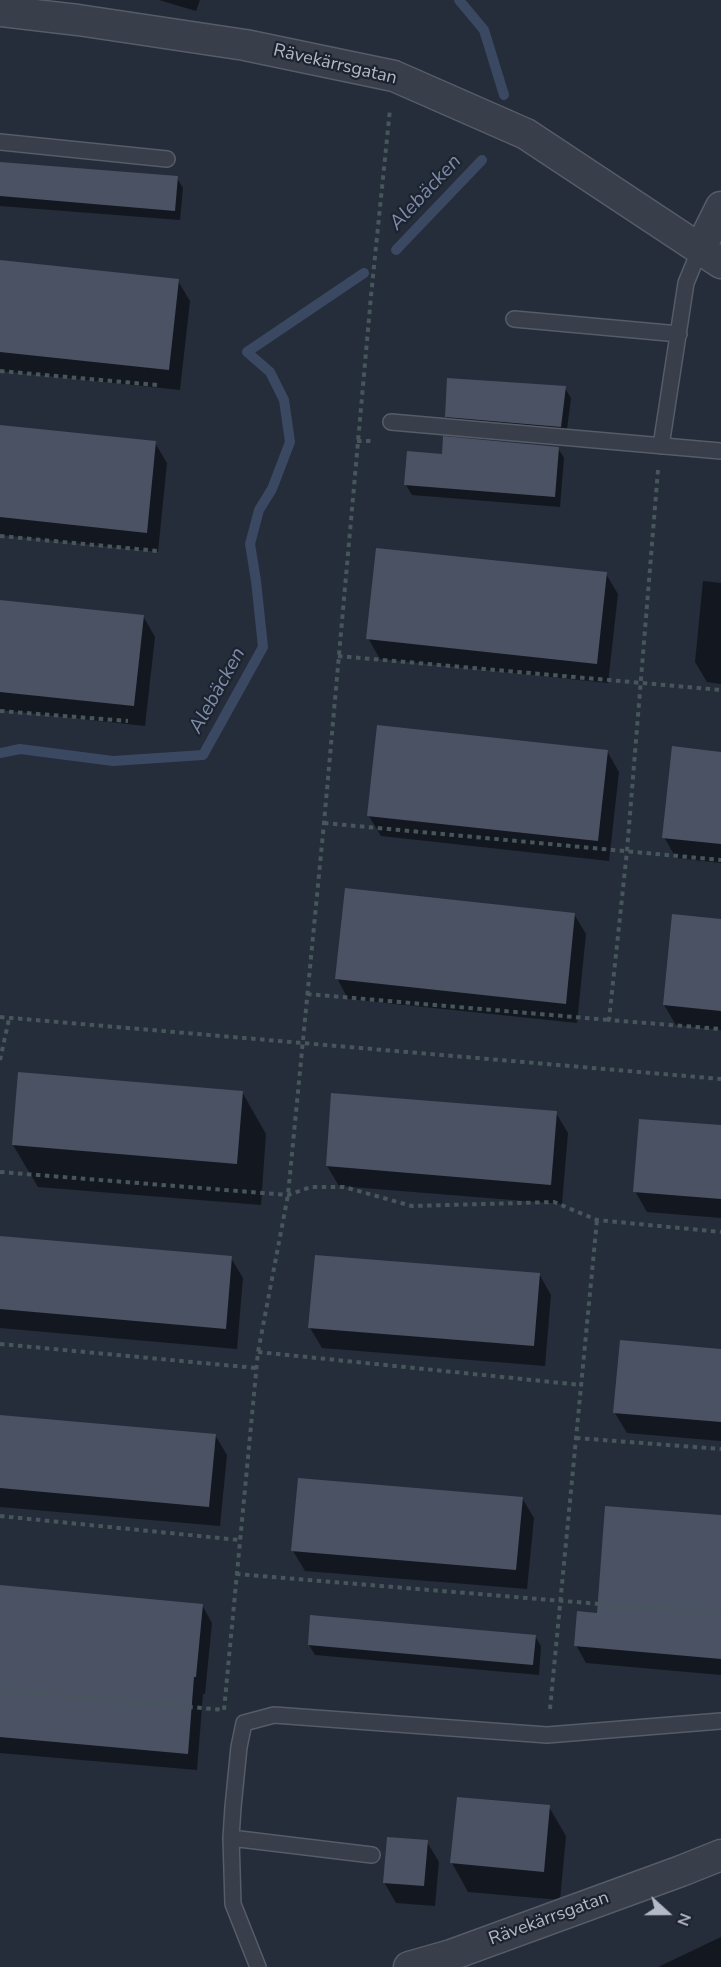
<!DOCTYPE html>
<meta charset="utf-8">
<style>
body{margin:0}
#map{position:relative;width:721px;height:1967px;overflow:hidden;background:#252c3a;font-family:"Nunito Sans",sans-serif}
canvas{display:block}
.north{position:absolute;left:637px;top:1883px;width:60px;height:60px;-webkit-text-stroke:4px #1d232f;paint-order:stroke;rotate:111deg;font-size:16px;font-weight:700;line-height:24px;text-align:center;color:#b4b9c6}
.north::after{content:'';display:block;margin:auto;width:21px;height:27px;background:#b4b9c6;clip-path:polygon(50% 0,100% 100%,50% 72%,0 100%)}
</style>
<div id="map">
<canvas width="721" height="1967"></canvas>
<div class="north">N</div>
</div>
<script>
const context = document.querySelector('canvas').getContext('2d');
context.lineJoin = 'round';
function paint(path, color) {
  context.fillStyle = color;
  context.fill(path, 'evenodd');
}
function poly(rows) {
  const path = new Path2D();
  for (const r of rows) {
    path.moveTo(r[0], r[1]);
    for (let i = 2; i < r.length; i += 2) path.lineTo(r[i], r[i + 1]);
  }
  return path;
}
function trace(path, color, width, dash) {
  context.strokeStyle = color;
  context.lineWidth = width;
  context.lineCap = dash ? 'butt' : 'round';
  context.setLineDash(dash || []);
  context.stroke(path);
}
function drawText(font, color, halo, rows, align = 'center') {
  context.font = font + ' "Nunito Sans",sans-serif';
  context.lineWidth = 4.5;
  context.setLineDash([]);
  context.textBaseline = 'middle';
  context.strokeStyle = halo;
  context.fillStyle = color;
  for (const [text, x, y, turn = 0] of rows) {
    context.save();
    context.translate(x, y);
    context.rotate((+turn || 0) * Math.PI / 180);
    context.textAlign = isNaN(turn) ? turn : align;
    if (halo) context.strokeText(text, 0, 0);
    context.fillText(text, 0, 0);
    context.restore();
  }
}
paint(poly([
 [159,0,200,0,196,11],
 [0,163,177,178,183,188,180,220,0,206],
 [0,261,178,281,190,301,180,390,0,371],
 [565,388,571,398,566,437,452,427,446,417],
 [0,426,155,443,167,463,158,552,0,535],
 [558,448,564,458,560,507,412,495,406,485,444,456],
 [606,574,618,594,608,683,380,659,368,638],
 [703,581,721,583,721,684,707,682,695,662],
 [0,601,143,616,155,637,145,726,0,710],
 [607,751,619,772,609,861,381,836,369,816],
 [721,753,721,863,676,858,664,837],
 [574,914,586,934,577,1023,348,999,337,978],
 [721,920,721,1030,676,1025,664,1005],
 [242,1092,266,1134,261,1205,38,1187,13,1145],
 [556,1113,568,1133,562,1204,339,1186,327,1166],
 [721,1127,721,1218,647,1212,635,1191],
 [0,1237,231,1258,243,1278,237,1349,0,1328],
 [539,1274,551,1295,545,1366,322,1348,310,1328],
 [721,1350,721,1441,627,1433,615,1413],
 [0,1416,215,1435,227,1455,220,1526,0,1507],
 [522,1498,534,1518,527,1589,305,1571,293,1551],
 [721,1517,721,1675,586,1663,576,1645,599,1614],
 [0,1586,202,1605,212,1623,205,1694,203,1694,197,1770,0,1753],
 [535,1636,541,1646,539,1675,315,1655,309,1645],
 [549,1807,566,1836,560,1900,468,1892,452,1863],
 [427,1842,439,1862,435,1906,396,1903,384,1882],
 [721,1937,721,1967,658,1967]
]), '#0007');
trace(poly([
 [459,0,484,30,504,95],
 [396,250,482,160],
 [0,753,20,749,113,761,203,755,263,647,256,581,250,544,259,510,272,489,290,442,284,400,270,372,247,352,364,273]
]), '#3b4862', 10);
paint(poly([
 [0,162,178,176,175,211,0,196],
 [0,260,179,279,169,370,0,352],
 [447,378,566,386,561,427,445,417],
 [0,425,156,441,147,533,0,517],
 [443,436,559,447,555,497,404,485,407,451,442,454],
 [376,548,607,572,597,664,366,639],
 [0,600,144,615,134,706,0,692],
 [377,725,608,750,598,841,367,816],
 [672,746,721,752,721,844,662,838],
 [345,888,575,913,566,1004,335,979],
 [672,914,721,919,721,1011,663,1005],
 [18,1072,243,1091,237,1164,12,1145],
 [331,1093,557,1111,551,1185,326,1166],
 [639,1119,721,1125,721,1199,633,1192],
 [0,1236,232,1256,226,1329,0,1309],
 [315,1255,540,1273,534,1346,308,1328],
 [620,1340,721,1349,721,1422,613,1413],
 [0,1415,216,1434,209,1507,0,1488],
 [298,1478,523,1497,516,1570,291,1551],
 [605,1506,721,1515,721,1659,574,1646,577,1611,597,1613],
 [0,1585,203,1604,196,1677,194,1677,188,1754,0,1737],
 [310,1615,536,1635,533,1665,308,1645],
 [457,1797,550,1805,544,1872,450,1863],
 [387,1837,428,1840,424,1886,383,1883]
]), '#4b5263');
const service = poly([
 [0,142,167,159],
 [514,319,679,334],
 [391,422,721,451],
 [661,446,686,283,700,249],
 [231,1838,372,1855],
 [258,1967,233,1904,231,1838,233,1807,239,1747,244,1723,274,1715,547,1735,721,1721]
]);
const minor = poly([
 [0,11,78,20,245,45,394,76,526,134,721,263],
 [700,249,721,207],
 [409,1967,451,1955,681,1871,721,1855]
]);
trace(service, '#565c68', 18);
trace(minor, '#565c68', 33);
trace(poly([
 [0,371,157,385],
 [357,441,372,441],
 [658,470,627,851,609,1020,721,1029],
 [0,536,158,551],
 [338,656,721,690],
 [0,711,128,721],
 [324,823,721,860],
 [307,994,609,1020],
 [0,1017,721,1079],
 [0,1060,9,1019],
 [0,1172,288,1195,311,1187,344,1187,412,1206,554,1202,597,1220,721,1232],
 [0,1344,256,1368],
 [258,1352,581,1385],
 [576,1438,721,1449],
 [0,1516,239,1540],
 [236,1574,721,1614],
 [0,1690,224,1710,258,1352,288,1195,324,823,371,296,390,109],
 [550,1709,597,1220]
]), '#46565a', 4, [4.5, 4.5]);
trace(service, '#383e4a', 15);
trace(minor, '#383e4a', 30);
drawText('18px', '#b4b9c6', '#1d232f', [
 ["Rävekärrsgatan",335,65,13],
 ["Rävekärrsgatan",549,1919,-20]
]);
drawText('italic 20px', '#7d8dab', '#1d232f', [
 ["Alebäcken",426,193,-47],
 ["Alebäcken",218,691,-61]
]);
</script>
